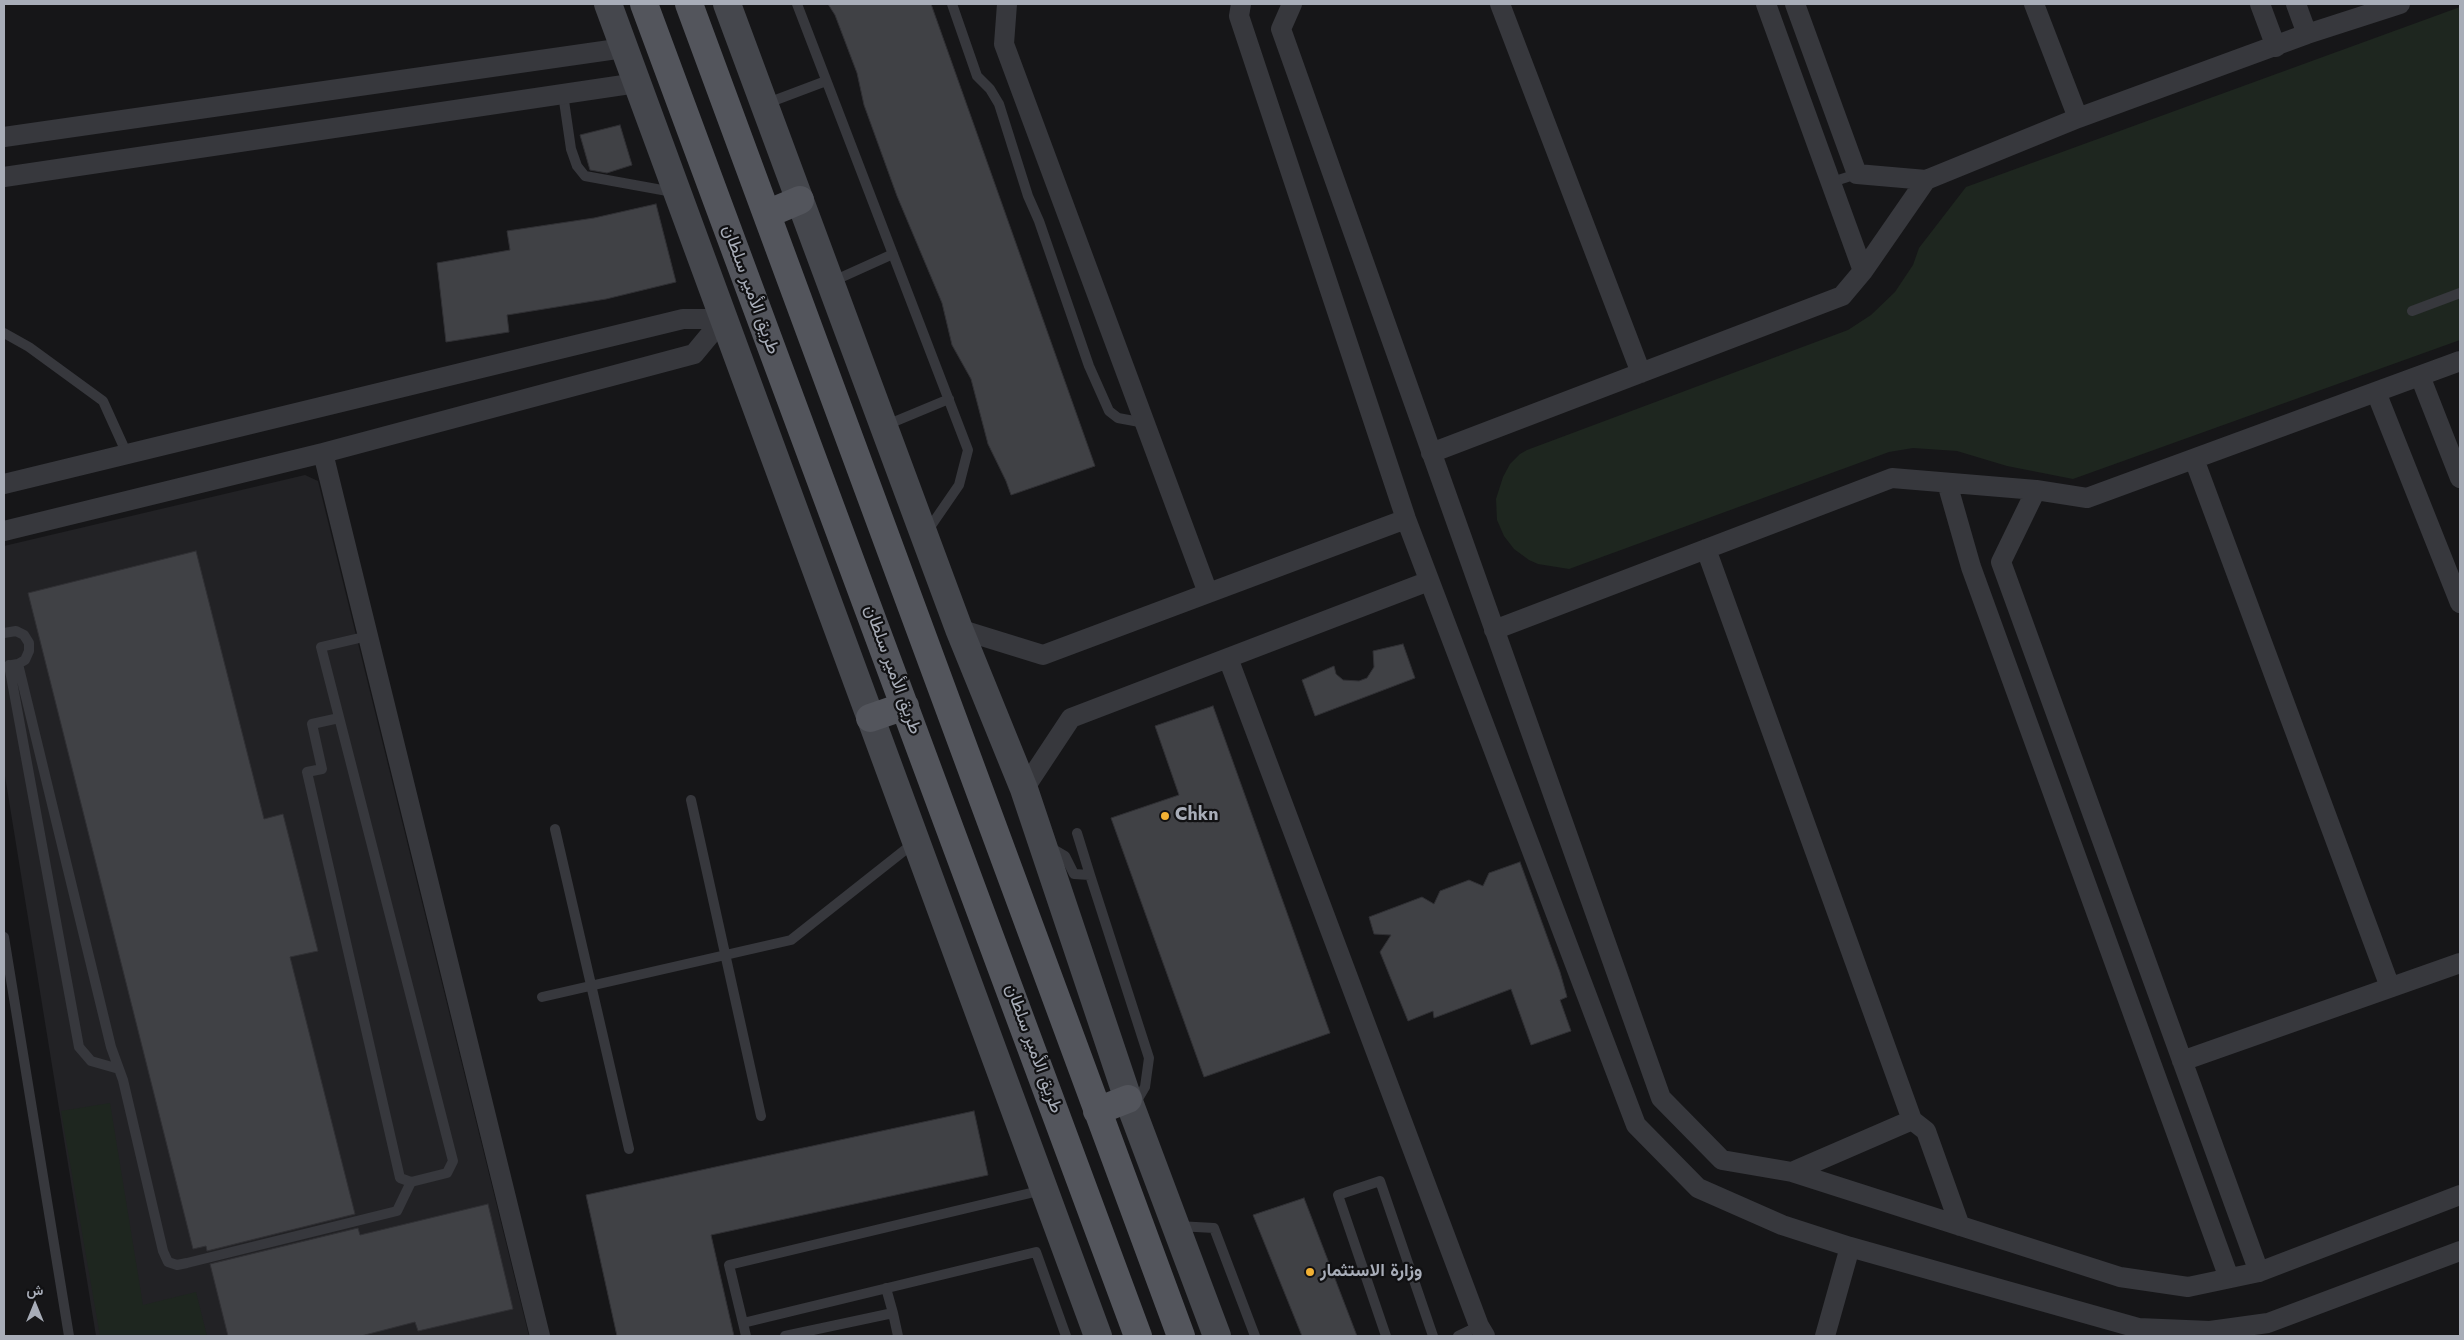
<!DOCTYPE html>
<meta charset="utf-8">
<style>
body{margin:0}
#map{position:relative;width:2464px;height:1340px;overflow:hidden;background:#161618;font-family:Jost,Vazirmatn,sans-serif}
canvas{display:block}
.frame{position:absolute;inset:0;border:5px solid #a8adb8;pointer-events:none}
.north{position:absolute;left:10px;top:1280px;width:50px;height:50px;-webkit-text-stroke:4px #111113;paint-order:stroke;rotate:0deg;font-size:14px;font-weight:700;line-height:20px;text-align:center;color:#a8adb8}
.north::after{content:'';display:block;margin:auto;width:18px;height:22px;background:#a8adb8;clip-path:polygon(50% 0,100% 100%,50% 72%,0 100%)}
</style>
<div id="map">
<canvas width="2464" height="1340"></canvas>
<div class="frame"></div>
<div class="north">ش</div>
</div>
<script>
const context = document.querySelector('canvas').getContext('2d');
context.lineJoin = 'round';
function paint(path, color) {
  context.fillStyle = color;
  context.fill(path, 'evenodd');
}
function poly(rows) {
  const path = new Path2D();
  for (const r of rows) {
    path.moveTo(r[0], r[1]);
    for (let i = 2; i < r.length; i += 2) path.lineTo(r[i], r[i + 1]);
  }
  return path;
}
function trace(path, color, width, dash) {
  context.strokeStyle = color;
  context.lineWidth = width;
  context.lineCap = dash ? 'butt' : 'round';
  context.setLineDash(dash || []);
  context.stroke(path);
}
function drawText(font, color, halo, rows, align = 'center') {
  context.font = font + ' Jost,Vazirmatn,sans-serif';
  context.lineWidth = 4.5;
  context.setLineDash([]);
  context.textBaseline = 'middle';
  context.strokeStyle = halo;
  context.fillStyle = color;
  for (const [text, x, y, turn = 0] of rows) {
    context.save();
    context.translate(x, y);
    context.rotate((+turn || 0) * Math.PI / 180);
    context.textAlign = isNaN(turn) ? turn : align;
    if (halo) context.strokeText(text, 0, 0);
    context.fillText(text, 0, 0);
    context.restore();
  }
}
paint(poly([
 [305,475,318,481,529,1336,96,1336,4,770,4,546]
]), '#222225');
paint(poly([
 [2460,7,2460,340,2073,479,2007,466,1957,451,1913,448,1889,452,1569,569,1538,564,1529,560,1514,549,1504,536,1497,520,1496,499,1503,477,1510,464,1520,454,1527,450,1848,330,1871,315,1895,292,1913,265,1919,248,1966,187],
 [110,1103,143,1305,196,1292,207,1336,100,1336,61,1111]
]), '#1e261f');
const building = poly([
 [828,4,931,4,1095,466,1011,495,1006,481,988,444,971,379,952,345,942,303,897,196,864,105,857,73,835,15,828,4],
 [620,125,632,165,607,173,590,170,580,135,620,125],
 [656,204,676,282,606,299,507,315,509,332,446,342,437,263,510,250,507,231,594,218,656,204],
 [196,551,264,819,283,814,318,951,290,957,355,1214,207,1251,206,1246,193,1249,28,593,196,551],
 [1403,644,1415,678,1315,716,1302,680,1334,666,1336,674,1343,680,1359,681,1367,678,1374,667,1373,651,1403,644],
 [1213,706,1330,1033,1204,1077,1111,818,1179,795,1155,726,1213,706],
 [1520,862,1560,972,1567,997,1560,1000,1571,1031,1531,1045,1511,989,1434,1018,1433,1011,1408,1021,1380,952,1391,935,1374,934,1369,917,1422,897,1434,904,1440,891,1469,880,1483,886,1489,873,1520,862],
 [974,1111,988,1175,711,1235,734,1336,617,1336,586,1195,974,1111],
 [1304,1198,1357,1336,1302,1336,1253,1215,1304,1198],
 [488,1204,513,1309,418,1331,415,1322,361,1336,228,1336,210,1264,358,1228,360,1235,488,1204]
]);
paint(building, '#404145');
trace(building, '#303034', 1);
trace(poly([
 [797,4,968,450,959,485,926,533],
 [952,4,977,76,990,89,999,104,1028,196,1039,221,1089,366,1109,411,1118,418,1145,423],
 [563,94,571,149,577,166,585,176,673,192],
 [765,104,826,81],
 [1832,182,1857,174],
 [831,282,893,254],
 [2412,311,2460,293],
 [4,333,29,347,103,401,127,454],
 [884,426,949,399],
 [4,633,16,631,24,635,29,643,29,651,25,660,18,664,12,665],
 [18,664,111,1047,123,1080,163,1251,168,1262,177,1265,187,1263,397,1211,411,1182],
 [9,665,79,1047,91,1061,119,1069],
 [339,718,312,724,322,769,307,772,400,1178,411,1182,447,1173,453,1161,321,647,368,636],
 [691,800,761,1116],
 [555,829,629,1149],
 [1077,833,1090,875],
 [1048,846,1065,856,1074,874,1090,875,1149,1058,1145,1087,1135,1104],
 [4,937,69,1336],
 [542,997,791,940,915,842],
 [1043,1190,729,1265,743,1323,1036,1252,1066,1336],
 [1178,1226,1214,1228,1255,1336],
 [886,1288,893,1313],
 [743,1323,746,1336],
 [785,1336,893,1313,898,1336],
 [1386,1336,1338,1195,1380,1181,1433,1336],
 [1458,1336,1479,1326]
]), '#37383d', 10);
trace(poly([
 [1007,4,1004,44,1208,593],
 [1241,4,1239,16,1406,519,1636,1125,1698,1188,1782,1225,1850,1247,2138,1328,2210,1331,2268,1323,2460,1251],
 [1292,4,1281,29,1661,1098,1722,1160,1792,1172,2120,1277,2188,1287,2259,1272,2460,1195],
 [1500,4,1641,373],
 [1766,4,1863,271],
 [1795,4,1857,174,1926,180],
 [2034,4,2078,118],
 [2260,4,2276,47],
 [2296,4,2307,34],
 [4,137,624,48],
 [4,177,637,83],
 [2420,376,2460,478],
 [2376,392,2460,603],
 [323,453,540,1336],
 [1431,453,1842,296,1863,271,1926,180,2078,118,2307,34,2400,4],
 [2194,459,2390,987],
 [1947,483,1971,567,2229,1278],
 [4,484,683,319,723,319],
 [2036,490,2001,562,2259,1272],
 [4,531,323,453,694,354,723,319],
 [1706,549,1912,1120,1792,1172],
 [959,629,1043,655,1406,519],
 [1494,630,1892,478,2036,490,2087,498,2460,361],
 [1228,658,1479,1326,1485,1336],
 [1024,789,1071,718,1429,581],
 [2182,1061,2460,963],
 [1912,1120,1926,1131,1960,1226],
 [1825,1336,1850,1247]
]), '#37383d', 20);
trace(poly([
 [608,4,1098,1336],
 [727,4,959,629,1024,789,1128,1099,1217,1336]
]), '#45474d', 28);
trace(poly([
 [644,4,1138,1336],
 [689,4,1181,1336],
 [767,214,800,200],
 [870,718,905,706],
 [1097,1111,1128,1099]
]), '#53555c', 28);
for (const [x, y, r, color] of [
 [1165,816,5,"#f2b134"],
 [1310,1272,5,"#f2b134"]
]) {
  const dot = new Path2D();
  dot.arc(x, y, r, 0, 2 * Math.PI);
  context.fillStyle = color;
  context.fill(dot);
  trace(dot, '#111113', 2);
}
drawText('18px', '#a8adb8', '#111113', [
 ["طريق الأمير سلطان",750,290,70],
 ["طريق الأمير سلطان",892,670,70],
 ["طريق الأمير سلطان",1033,1049,70]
]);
drawText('bold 18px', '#a8adb8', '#111113', [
 ["Chkn",1175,816],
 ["وزارة الاستثمار",1320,1272]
], 'left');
</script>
